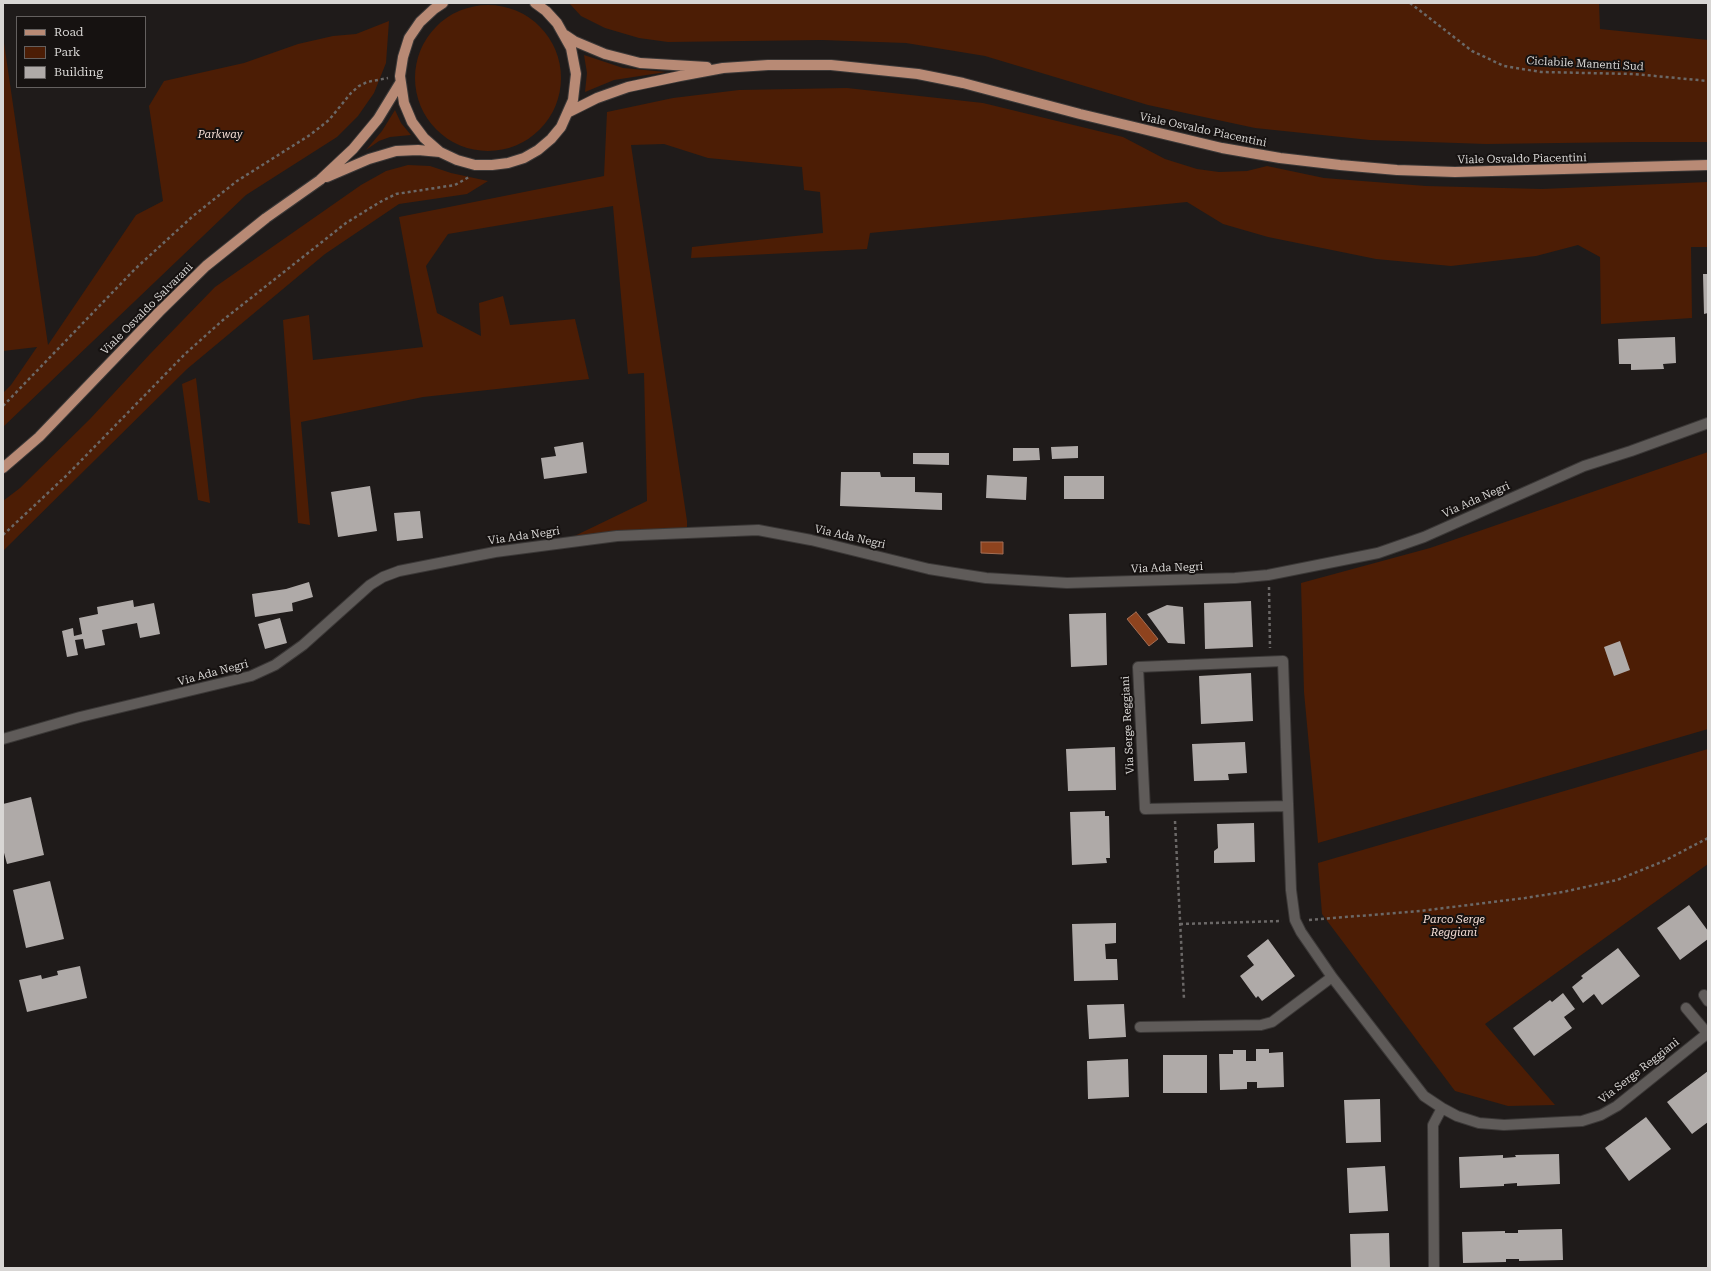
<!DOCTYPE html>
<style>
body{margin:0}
#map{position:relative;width:1711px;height:1271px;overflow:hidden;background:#1f1b1a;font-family:"Roboto Serif",serif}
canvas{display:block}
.frame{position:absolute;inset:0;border:4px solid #d8d6d4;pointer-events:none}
.legend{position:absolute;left:16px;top:16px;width:130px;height:72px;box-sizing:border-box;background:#161211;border:1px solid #64605f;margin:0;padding:5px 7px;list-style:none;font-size:12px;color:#d8d6d4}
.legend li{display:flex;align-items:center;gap:8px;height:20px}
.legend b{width:20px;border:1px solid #64605f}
</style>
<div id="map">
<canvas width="1711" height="1271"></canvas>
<div class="frame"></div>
<ul class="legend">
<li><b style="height:5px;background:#b88a75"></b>Road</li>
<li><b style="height:11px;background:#4c1d05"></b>Park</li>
<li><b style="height:11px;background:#afaaa8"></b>Building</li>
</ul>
</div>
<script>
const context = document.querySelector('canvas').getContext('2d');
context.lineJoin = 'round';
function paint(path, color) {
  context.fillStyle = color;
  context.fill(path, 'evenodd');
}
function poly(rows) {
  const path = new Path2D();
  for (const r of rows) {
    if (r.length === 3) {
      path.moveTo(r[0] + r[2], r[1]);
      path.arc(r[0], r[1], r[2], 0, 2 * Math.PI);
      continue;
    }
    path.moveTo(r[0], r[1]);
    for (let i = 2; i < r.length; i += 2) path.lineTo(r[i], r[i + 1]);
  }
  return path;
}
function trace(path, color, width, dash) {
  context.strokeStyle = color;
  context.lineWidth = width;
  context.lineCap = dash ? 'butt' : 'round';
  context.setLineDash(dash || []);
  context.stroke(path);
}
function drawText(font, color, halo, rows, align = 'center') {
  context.font = font + ' "Roboto Serif",serif';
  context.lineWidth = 4;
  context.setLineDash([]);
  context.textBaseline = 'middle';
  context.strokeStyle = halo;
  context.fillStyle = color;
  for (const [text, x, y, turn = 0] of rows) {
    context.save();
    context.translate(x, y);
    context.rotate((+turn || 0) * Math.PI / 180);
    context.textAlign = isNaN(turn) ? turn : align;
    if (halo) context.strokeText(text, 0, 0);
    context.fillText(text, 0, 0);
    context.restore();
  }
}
paint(poly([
 [569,3,1599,3,1600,29,1708,40,1708,142,1633,142,1486,144,1370,140,1255,128,1148,105,985,56,906,43,822,40,668,42,639,38,605,28,581,16],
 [488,78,73],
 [389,21,386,63,374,93,358,116,337,137,246,195,3,427,3,393,11,385,37,347,3,351,3,36,48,345,136,215,163,201,149,106,164,81,244,63,298,44,333,36,356,34],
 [584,55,623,68,666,72,614,80,585,92,587,73],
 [847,88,983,103,1123,137,1165,159,1197,169,1219,172,1247,171,1267,166,1324,178,1426,186,1542,189,1708,182,1708,247,1691,247,1692,318,1601,324,1600,257,1578,245,1536,256,1451,266,1376,259,1268,237,1223,224,1187,202,870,233,867,249,691,258,692,247,823,233,820,192,804,190,802,167,708,158,664,144,631,145,687,521,687,533,558,544,647,501,644,373,628,374,613,206,448,234,426,266,437,313,481,336,479,303,503,296,510,325,575,319,589,379,423,397,301,422,310,525,298,523,283,320,309,315,313,360,423,347,399,217,604,176,607,112,673,98,739,90],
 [395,110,401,123,411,135,390,137,379,141,366,150,382,131],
 [408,165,430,166,451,173,488,181,467,194,399,204,325,254,187,369,3,551,3,501,20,488,90,419,150,354,215,287,361,185,386,171],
 [196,378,210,503,198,500,182,384],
 [1708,452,1708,729,1318,843,1304,692,1301,583,1430,548],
 [1708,749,1708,864,1485,1024,1555,1105,1508,1106,1455,1091,1322,914,1318,863]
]), '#4c1d05');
const water = poly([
 [981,542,1003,542,1003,554,981,553,981,542],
 [1136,612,1158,639,1149,646,1127,619,1136,612]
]);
paint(water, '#8e431e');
trace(water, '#a46f55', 1);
paint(poly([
 [1703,274,1708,274,1708,313,1704,314],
 [1675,337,1676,363,1663,364,1664,369,1631,370,1631,364,1619,364,1618,339],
 [583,442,587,473,544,479,541,458,556,456,554,447],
 [1078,446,1078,458,1052,459,1051,447],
 [1013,448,1039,448,1040,460,1013,461],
 [913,453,949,453,949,465,913,464],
 [841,472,880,472,881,477,915,477,915,492,942,493,942,510,840,506],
 [987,475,1027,477,1026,500,986,498],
 [1064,476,1104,476,1104,499,1064,499],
 [370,486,377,531,338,537,331,492],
 [420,511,423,538,397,541,394,513],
 [309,582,313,597,292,603,293,611,255,617,252,594,286,589],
 [133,600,134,607,154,603,160,634,140,638,137,623,102,630,105,645,85,649,83,639,75,640,78,655,67,657,62,631,73,628,74,636,82,634,79,618,98,614,97,607],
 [1251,601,1253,647,1205,649,1204,603],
 [1167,605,1183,607,1185,644,1168,643,1147,614],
 [1106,613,1107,665,1071,667,1069,614],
 [280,618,287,643,265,649,258,624],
 [1620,641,1630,670,1614,676,1604,647],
 [1251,673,1253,721,1201,724,1199,676],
 [1245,742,1247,773,1228,774,1229,780,1194,781,1192,744],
 [1115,747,1116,790,1068,791,1066,749],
 [31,797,44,855,7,864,3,849,3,804],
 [1105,811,1105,816,1109,816,1110,858,1106,858,1107,863,1072,865,1070,812],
 [1254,823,1255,862,1214,863,1214,851,1218,848,1217,824],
 [50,881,64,939,26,948,13,890],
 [1689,905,1708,931,1708,939,1680,960,1657,928],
 [1116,923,1116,943,1105,944,1106,959,1117,959,1118,980,1074,981,1072,924],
 [1268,939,1295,976,1262,1001,1258,996,1256,998,1240,976,1254,965,1247,956],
 [1618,948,1640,976,1602,1005,1594,994,1583,1003,1572,987,1583,978,1581,976],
 [80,966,87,998,27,1012,19,980,41,975,42,979,58,975,57,971],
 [1563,993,1575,1009,1564,1017,1572,1028,1534,1056,1513,1028,1550,1000,1552,1002],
 [1124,1004,1126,1037,1089,1039,1087,1005],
 [1256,1049,1269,1049,1269,1053,1283,1052,1284,1087,1257,1088,1257,1082,1247,1082,1247,1089,1220,1090,1219,1054,1233,1054,1233,1050,1246,1050,1246,1061,1256,1061],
 [1163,1055,1207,1055,1207,1093,1163,1093],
 [1128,1059,1129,1097,1088,1099,1087,1061],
 [1708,1071,1708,1122,1692,1134,1667,1102],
 [1380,1099,1381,1142,1346,1143,1344,1100],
 [1646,1117,1671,1149,1629,1181,1605,1148],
 [1559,1154,1560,1184,1517,1186,1517,1183,1504,1184,1504,1186,1460,1188,1459,1157,1503,1155,1503,1158,1516,1157,1515,1155],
 [1385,1166,1388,1211,1349,1213,1347,1168],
 [1562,1229,1563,1260,1519,1261,1519,1259,1506,1259,1506,1262,1463,1263,1462,1232,1505,1231,1505,1233,1518,1233,1518,1230],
 [1389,1233,1390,1268,1351,1268,1350,1234]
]), '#afaaa8');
const minor = poly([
 [3,739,80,717,251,676,275,665,303,645,370,585,383,577,399,571,495,552,617,536,758,530,811,540,929,569,986,578,1067,583,1235,578,1268,575,1378,553,1424,537,1584,466,1631,451,1708,423],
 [1288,806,1145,809,1138,667,1283,661,1291,890,1295,920,1301,932,1332,977,1424,1096,1442,1108,1457,1116,1479,1123,1504,1125,1582,1121,1601,1115,1617,1106,1708,1033],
 [1704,995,1708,1001],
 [1686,1008,1707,1033],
 [1140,1027,1261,1025,1272,1022,1332,977],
 [1434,1268,1433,1125,1442,1108]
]);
const major = poly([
 [443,3,434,9,420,22,409,38,403,57,400,76,404,103,412,122,424,138,440,152,457,160,475,165,492,165,508,163,524,158,538,150,551,139,561,127,573,100,576,74,571,48,557,23,546,11,535,3],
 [565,35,574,41,605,54,640,63,707,67],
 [569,112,597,98,628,87,680,76,723,68,768,65,831,65,918,74,963,83,1080,114,1222,148,1280,158,1340,165,1397,170,1455,172,1708,165],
 [327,177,369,159,396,151,418,150,440,152],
 [3,468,39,437,159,312,206,266,266,218,320,180,353,149,378,119,400,83]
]);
trace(minor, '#3b3837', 12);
trace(major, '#3b3837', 12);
trace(poly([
 [1410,3,1472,51,1504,66,1541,72,1634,74,1708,81],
 [3,406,135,269,193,216,237,181,310,135,329,120,351,93,359,86,367,82,388,78],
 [3,535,67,475,185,354,223,320,346,223,380,202,396,194,455,185,469,177],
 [1269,587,1270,648],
 [1175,821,1184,999],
 [1309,920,1420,911,1525,898,1563,892,1617,880,1664,861,1708,838],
 [1180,924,1282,921]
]), '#6b6867', 2.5, [3, 3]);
trace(minor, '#5f5b59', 10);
trace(major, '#b88a75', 10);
drawText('11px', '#d8d6d4', '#161211', [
 ["Ciclabile Manenti Sud",1585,64,3],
 ["Viale Osvaldo Piacentini",1203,130,12],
 ["Viale Osvaldo Piacentini",1522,159,-1],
 ["Viale Osvaldo Salvarani",147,309,-45],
 ["Via Ada Negri",1476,500,-24],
 ["Via Ada Negri",524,536,-8],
 ["Via Ada Negri",850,537,13],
 ["Via Ada Negri",1167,568,-2],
 ["Via Ada Negri",213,673,-15],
 ["Via Serge Reggiani",1128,725,-93],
 ["Via Serge Reggiani",1639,1071,-38]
]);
drawText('italic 11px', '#f5ded5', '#161211', [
 ["Parkway",220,135],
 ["Parco Serge",1454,920],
 ["Reggiani",1454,933]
]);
</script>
